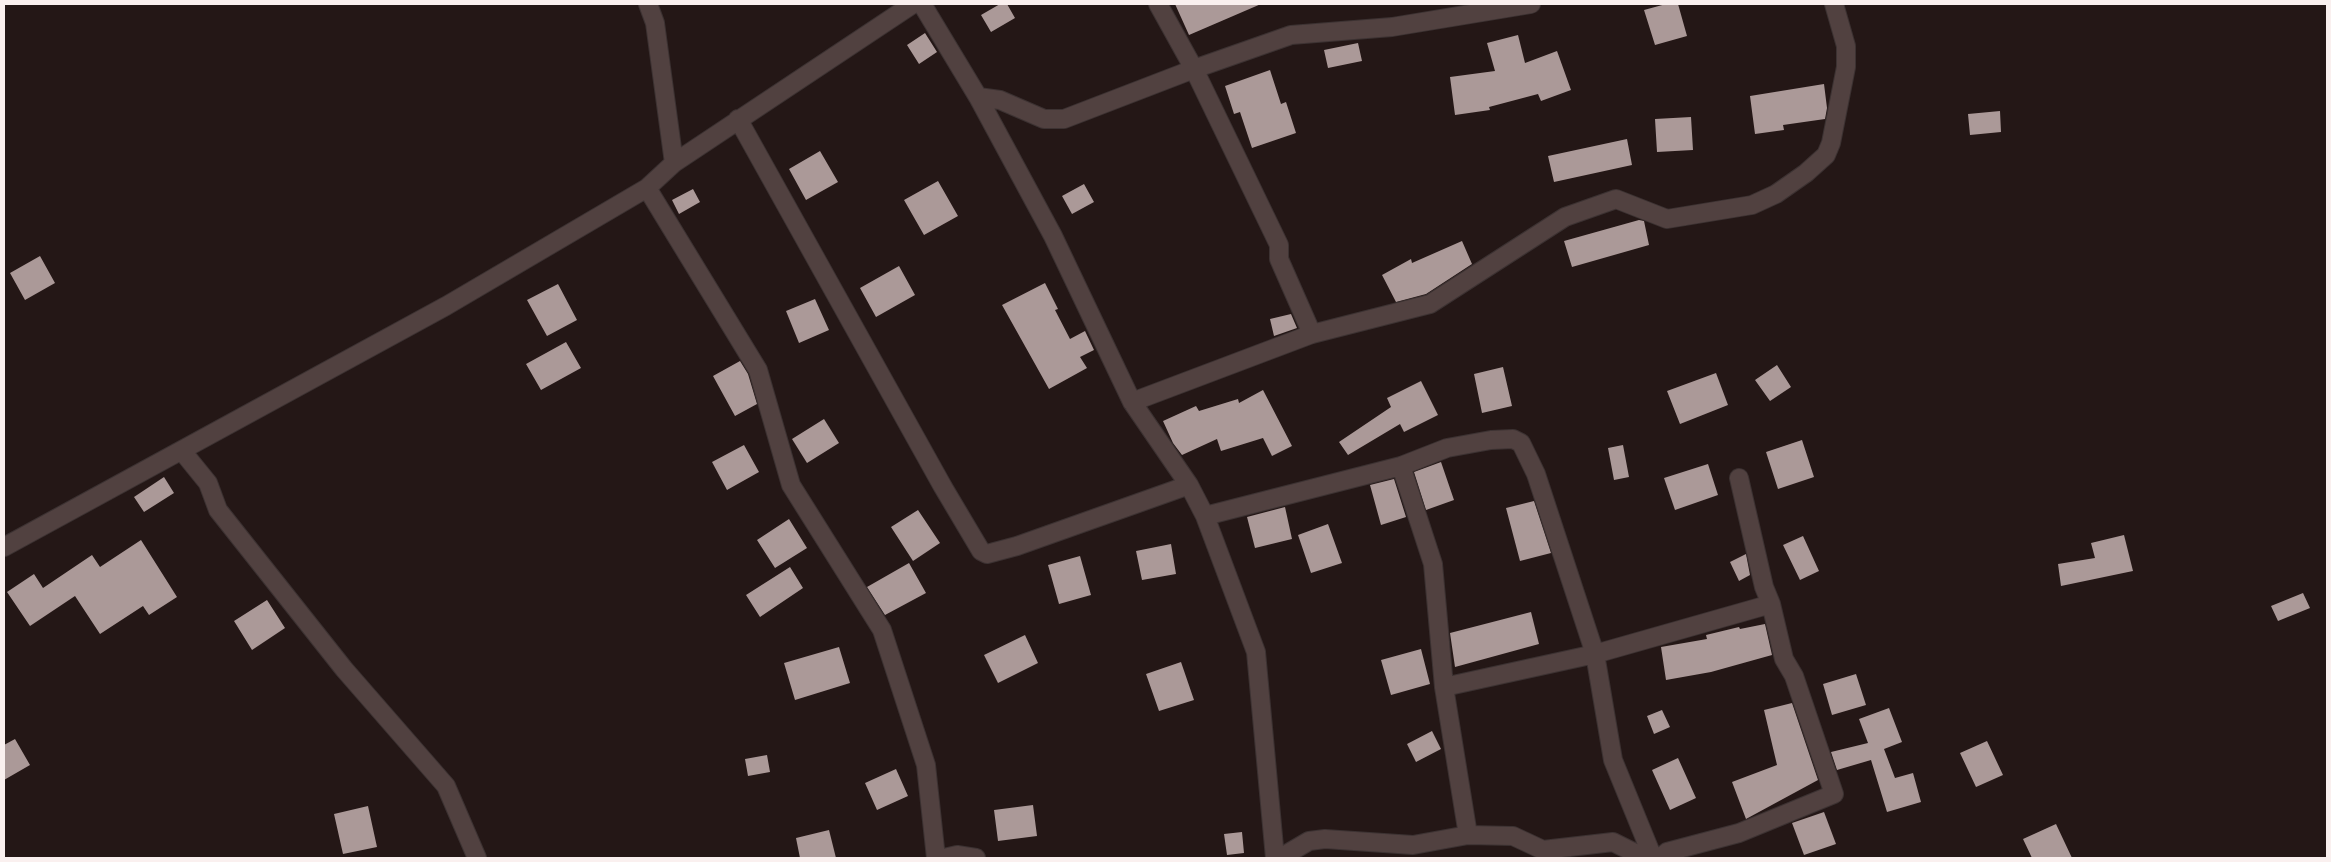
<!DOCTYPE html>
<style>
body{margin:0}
#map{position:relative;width:2331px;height:862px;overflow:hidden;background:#241716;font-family:Jost,sans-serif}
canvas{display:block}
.frame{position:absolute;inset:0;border:5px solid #faf0ef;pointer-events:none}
</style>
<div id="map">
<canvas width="2331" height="862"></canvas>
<div class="frame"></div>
</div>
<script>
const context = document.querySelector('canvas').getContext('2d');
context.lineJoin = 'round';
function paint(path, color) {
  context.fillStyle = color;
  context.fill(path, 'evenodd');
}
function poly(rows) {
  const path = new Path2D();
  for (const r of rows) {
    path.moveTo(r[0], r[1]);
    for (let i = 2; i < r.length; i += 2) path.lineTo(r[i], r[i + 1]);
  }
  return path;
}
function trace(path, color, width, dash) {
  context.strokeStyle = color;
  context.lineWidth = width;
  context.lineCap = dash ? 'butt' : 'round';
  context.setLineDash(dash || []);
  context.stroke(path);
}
paint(poly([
 [1000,4,1007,4,1015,18,991,32,981,15],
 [1175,4,1261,4,1189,35],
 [1666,4,1678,4,1687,36,1655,45,1644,10],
 [925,33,937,52,919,64,907,45],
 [1518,35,1525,63,1557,51,1571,90,1541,101,1538,94,1489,107,1490,110,1455,115,1450,77,1495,71,1487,43],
 [1358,43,1362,61,1328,68,1324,50],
 [1270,70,1281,104,1286,102,1296,133,1252,148,1240,112,1234,114,1225,86],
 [1824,84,1827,108,1825,119,1783,125,1784,130,1755,134,1750,96],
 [2000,111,2001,132,1970,135,1968,114],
 [1691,117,1693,150,1657,152,1655,119],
 [1627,139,1632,165,1554,182,1548,156],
 [820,151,838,182,806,200,789,169],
 [938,181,958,216,924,235,904,200],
 [1084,184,1094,202,1072,214,1062,196],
 [693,189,700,202,679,214,672,200],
 [1639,220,1644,221,1649,245,1572,267,1564,241],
 [1462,241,1472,264,1426,294,1396,302,1382,275,1411,259,1412,263],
 [40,256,55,283,25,300,10,273],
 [899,266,915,295,876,317,860,288],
 [1045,283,1058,309,1055,310,1070,339,1085,331,1094,350,1080,357,1087,368,1049,389,1002,305],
 [558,284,577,320,547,336,527,300],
 [815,299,829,330,799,343,786,311],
 [1291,314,1297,328,1274,336,1270,319],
 [566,342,581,368,541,390,526,364],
 [740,361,748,374,757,404,735,416,713,376],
 [1777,365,1791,387,1770,401,1755,380],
 [1503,367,1512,406,1482,413,1474,374],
 [1716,373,1728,405,1680,424,1667,391],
 [1421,381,1438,415,1404,432,1400,424,1348,455,1339,442,1391,407,1387,398],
 [1263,390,1292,446,1272,456,1263,438,1221,451,1217,439,1182,455,1173,443,1163,421,1196,406,1199,411,1238,399,1239,403],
 [824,419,839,443,807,463,792,439],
 [1802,440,1814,477,1778,489,1766,452],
 [744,445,759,472,727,490,712,462],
 [1623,445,1629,477,1614,480,1608,448],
 [1441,462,1454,500,1426,510,1414,472],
 [1708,464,1718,495,1675,510,1664,478],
 [164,477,174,493,144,512,134,497],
 [1394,479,1406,517,1381,525,1370,485],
 [1534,501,1551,553,1520,561,1506,508],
 [1285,507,1292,539,1255,548,1247,517],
 [918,510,940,543,913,561,891,527],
 [789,519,807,548,775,568,757,540],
 [1328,524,1342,563,1311,573,1298,535],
 [2124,535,2133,571,2061,586,2058,564,2095,558,2091,543],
 [1803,536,1819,571,1800,580,1783,545],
 [141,540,177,597,149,615,143,606,100,634,75,596,30,626,7,592,34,574,43,588,92,555,100,567],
 [1171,544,1176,574,1142,580,1136,551],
 [1746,554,1750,575,1739,581,1730,562],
 [1080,556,1091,595,1059,604,1048,565],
 [909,563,926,593,885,615,867,587],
 [790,567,803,588,760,617,746,595],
 [2303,593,2310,608,2278,621,2271,606],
 [267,600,285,628,252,650,234,621],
 [1531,612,1539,644,1455,667,1450,633],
 [1765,624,1772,655,1711,672,1666,680,1661,647,1707,639,1706,635,1739,627,1740,629],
 [1025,635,1038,663,998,683,984,655],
 [839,647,850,683,795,700,784,663],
 [1421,649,1430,684,1391,695,1381,660],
 [1181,662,1194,700,1159,711,1146,674],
 [1856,674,1866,705,1832,715,1823,684],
 [1792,703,1818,780,1746,819,1732,782,1777,765,1764,710],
 [1889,708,1902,742,1884,749,1895,778,1913,773,1921,802,1887,812,1871,760,1837,770,1831,752,1868,743,1859,719],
 [1662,710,1670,727,1654,734,1647,716],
 [1432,731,1441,749,1416,762,1407,744],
 [15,739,30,765,4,780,4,745],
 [1987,741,2003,775,1976,787,1960,753],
 [767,755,770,772,748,776,745,759],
 [1678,758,1696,798,1670,810,1652,770],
 [896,769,908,796,877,810,865,783],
 [1033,805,1037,836,998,841,994,810],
 [368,806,377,847,343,854,334,814],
 [1824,812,1836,844,1804,855,1792,823],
 [2056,824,2072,858,2032,858,2023,839],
 [829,830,836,858,800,858,796,838],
 [1242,832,1244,853,1227,855,1224,834]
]), '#ab9998');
const minor = poly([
 [648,4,655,23,674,163],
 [922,4,978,97,1053,236,1132,402,1189,485],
 [1158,4,1194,69,1279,245,1279,259,1312,334],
 [978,97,1000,100,1044,119,1064,119,1194,69,1291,35,1392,27,1531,4],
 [738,119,943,487,981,551,987,554,1017,546,1189,485,1205,516,1256,652,1275,858],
 [647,188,758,370,791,485,882,630,926,765,936,858],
 [1132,402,1312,334,1430,304,1565,217,1616,199,1667,219,1752,205,1776,194,1806,173,1826,155,1831,143,1846,67,1846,46,1834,4],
 [182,451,208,483,218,510,344,669,446,786,477,858],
 [1401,466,1433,564,1444,687,1468,835],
 [1205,516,1401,466,1447,448,1491,440,1513,439,1521,443,1536,474,1595,654,1613,760,1653,858],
 [4,547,446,306,647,188,674,163,913,4],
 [1444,687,1595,654,1771,604],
 [944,858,957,855,976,858],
 [1280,858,1309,841,1325,839,1413,845,1468,835,1513,836,1543,850,1613,842,1645,858],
 [1660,858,1667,852,1739,833,1834,794,1794,676,1784,659,1771,604,1764,587,1739,478]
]);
trace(minor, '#3c3232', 20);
trace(minor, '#514140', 18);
</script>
